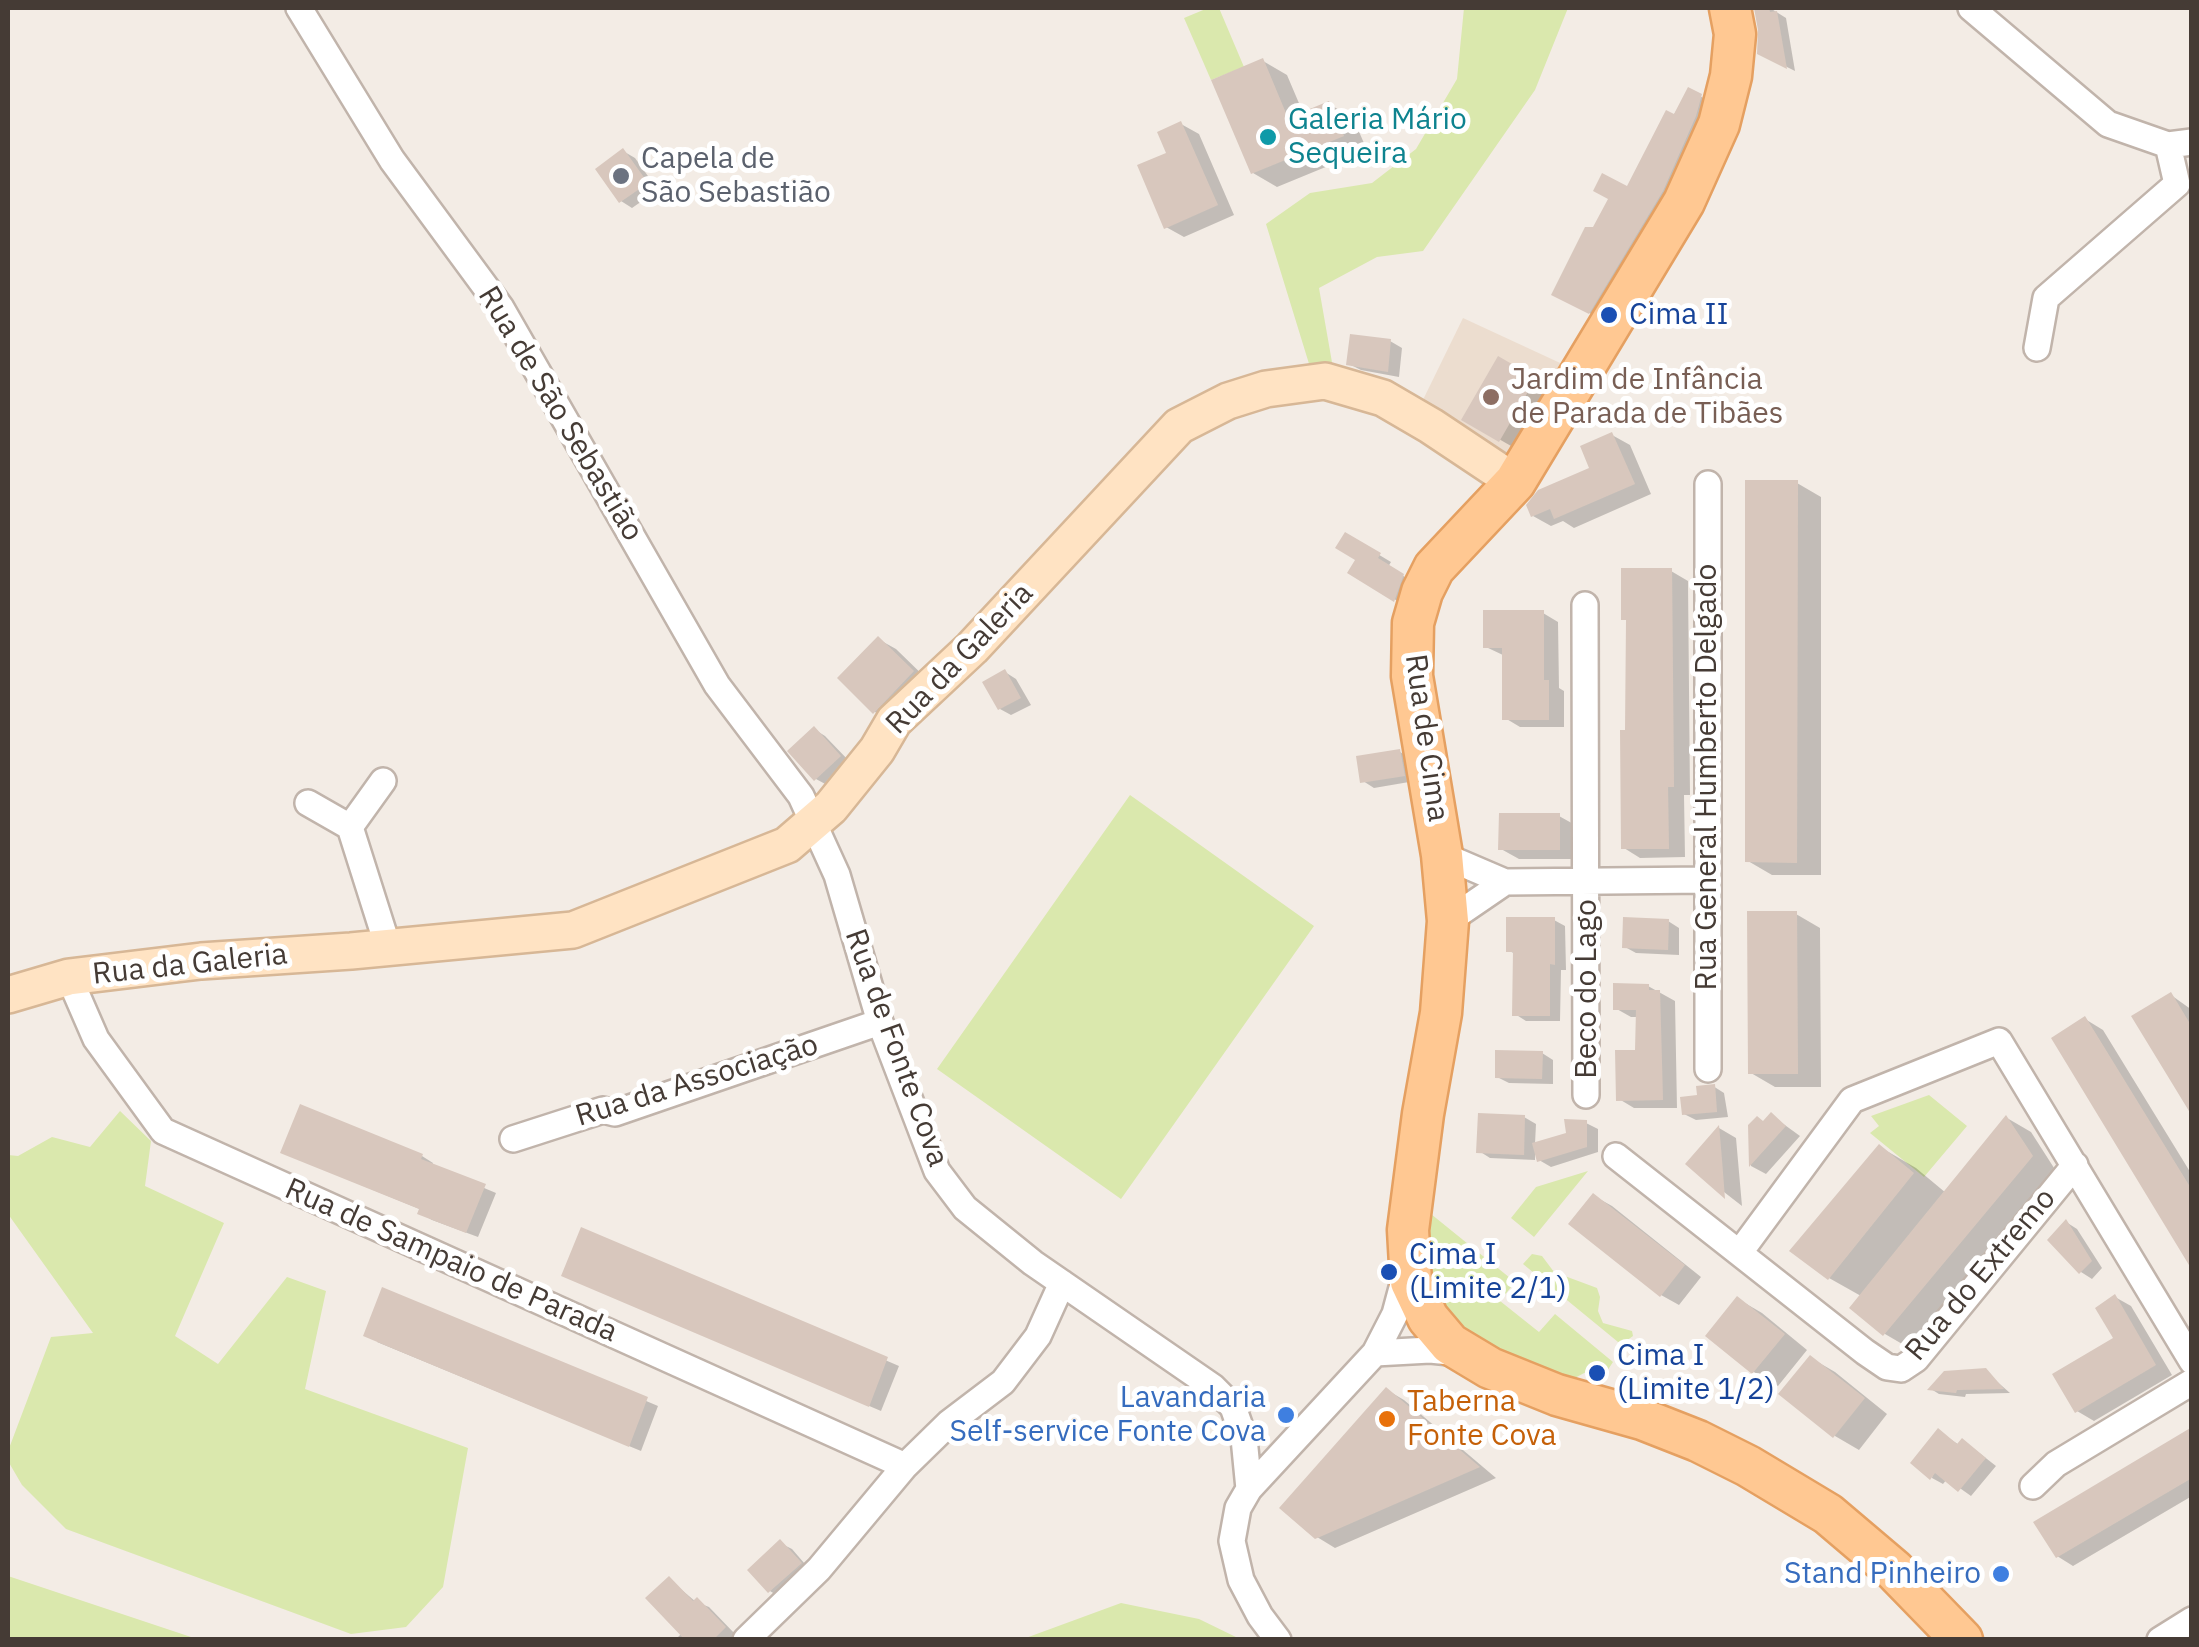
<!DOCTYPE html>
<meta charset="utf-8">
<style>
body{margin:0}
#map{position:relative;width:2199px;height:1647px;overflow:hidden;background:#f3ece5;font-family:"IBM Plex Sans",sans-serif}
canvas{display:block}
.frame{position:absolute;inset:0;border:10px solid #453b35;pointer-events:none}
</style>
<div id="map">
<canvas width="2199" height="1647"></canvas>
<div class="frame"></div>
</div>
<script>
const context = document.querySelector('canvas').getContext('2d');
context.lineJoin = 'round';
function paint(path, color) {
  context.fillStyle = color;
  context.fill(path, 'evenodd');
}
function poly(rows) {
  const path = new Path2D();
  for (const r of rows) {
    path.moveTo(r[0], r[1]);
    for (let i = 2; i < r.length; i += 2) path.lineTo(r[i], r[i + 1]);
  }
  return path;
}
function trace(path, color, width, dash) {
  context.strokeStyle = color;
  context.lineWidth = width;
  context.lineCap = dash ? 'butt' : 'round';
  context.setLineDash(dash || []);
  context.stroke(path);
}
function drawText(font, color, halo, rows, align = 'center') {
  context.font = font + ' "IBM Plex Sans",sans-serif';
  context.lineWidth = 10;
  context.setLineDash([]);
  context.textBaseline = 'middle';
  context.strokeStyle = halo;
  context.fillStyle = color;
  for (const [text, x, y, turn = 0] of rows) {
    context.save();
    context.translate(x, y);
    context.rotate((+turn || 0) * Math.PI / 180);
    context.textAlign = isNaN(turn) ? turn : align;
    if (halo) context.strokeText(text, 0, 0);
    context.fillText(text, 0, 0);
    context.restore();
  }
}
paint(poly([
 [1463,318,1571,368,1506,458,1419,408]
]), '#ecddcf');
paint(poly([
 [1208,8,1219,8,1244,67,1211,80,1184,18],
 [1464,8,1568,8,1535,90,1423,251,1377,257,1319,288,1333,368,1310,367,1266,224,1310,193,1372,183,1416,149,1457,79],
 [1130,795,1314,926,1121,1199,937,1069],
 [1929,1095,1967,1126,1924,1177,1870,1133,1879,1126,1871,1116],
 [120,1111,151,1141,145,1186,224,1223,175,1336,218,1364,287,1277,326,1291,305,1389,468,1448,443,1587,406,1627,351,1634,66,1529,22,1485,8,1461,8,1451,51,1337,93,1333,8,1214,8,1155,18,1156,52,1137,90,1147],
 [1588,1171,1534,1237,1511,1218,1536,1187],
 [1422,1213,1431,1214,1515,1282,1500,1301,1539,1332,1555,1314,1613,1362,1601,1380,1588,1371,1569,1381,1504,1355,1455,1326,1430,1290],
 [1532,1254,1542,1256,1554,1272,1597,1288,1600,1297,1598,1311,1603,1323,1632,1331,1633,1336,1626,1341,1618,1342,1523,1264],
 [8,1576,197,1639,8,1639],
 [1121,1603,1199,1619,1240,1639,1023,1639]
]), '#dae8ad');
paint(poly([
 [1770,8,1786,18,1795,71,1769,58,1757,9],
 [1263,61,1287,75,1304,115,1329,104,1353,118,1367,150,1277,187,1253,173],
 [1689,90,1725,110,1614,325,1579,308,1595,230,1611,198,1628,189],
 [1181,124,1199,134,1234,215,1184,237,1166,227],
 [623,151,635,158,658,190,632,208,621,201],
 [1390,341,1402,348,1399,377,1361,370,1349,364],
 [1498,360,1552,391,1518,450,1464,419],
 [1612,435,1630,445,1651,494,1574,528,1563,521,1551,526,1533,516,1593,469],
 [1797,483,1821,497,1821,875,1772,875,1748,861],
 [1346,535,1391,562,1388,567,1415,583,1406,606,1350,573,1358,559],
 [1671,571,1688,581,1690,795,1684,795,1685,857,1640,858,1624,848,1628,621,1624,619],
 [1543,613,1558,622,1559,688,1564,691,1564,727,1520,727,1505,718,1505,656,1486,647],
 [878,639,896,649,931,683,892,722,875,712],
 [1005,672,1016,679,1031,705,1011,715,1000,709],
 [814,729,825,736,851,763,827,785,816,779],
 [1400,752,1411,758,1415,781,1374,788,1363,781],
 [1559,816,1577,826,1577,859,1519,859,1501,849],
 [1796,914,1820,928,1821,1087,1775,1087,1751,1073],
 [1554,920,1565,926,1566,970,1561,970,1560,1021,1526,1021,1515,1014,1515,954,1508,950],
 [1668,921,1679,928,1679,955,1636,953,1625,947],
 [1648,986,1675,1001,1677,1108,1634,1108,1619,1099,1637,1052,1638,1017,1631,1017,1615,1008],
 [2171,995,2192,1010,2192,1111],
 [2085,1019,2103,1030,2192,1175,2192,1266],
 [1542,1053,1553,1060,1553,1084,1509,1083,1497,1077],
 [1713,1086,1724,1093,1728,1117,1696,1120,1684,1114],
 [1771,1115,1800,1136,1766,1174,1751,1166,1751,1126,1764,1123],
 [1524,1117,1536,1124,1535,1144,1568,1134,1586,1123,1598,1129,1598,1152,1551,1167,1539,1160,1535,1149,1535,1160,1490,1158,1479,1151],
 [2007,1118,2031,1132,2056,1171,1909,1348,1885,1334,1861,1296,1829,1278,1880,1147,1916,1168,1946,1193],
 [1719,1128,1736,1138,1742,1206,1688,1164],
 [422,1156,433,1163,432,1166,496,1193,478,1237,432,1220,420,1213,422,1210,295,1158],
 [1594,1196,1612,1206,1701,1277,1679,1305,1661,1295],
 [2066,1222,2077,1229,2102,1268,2092,1279,2081,1272,2051,1240],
 [582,1230,899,1366,881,1411,576,1281],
 [384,1290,658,1406,641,1451,377,1342],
 [2115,1297,2131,1306,2172,1375,2094,1421,2077,1411,2117,1338],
 [1738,1299,1762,1313,1807,1350,1778,1386,1754,1372,1709,1336],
 [1811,1358,1835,1372,1887,1414,1859,1450,1835,1436],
 [1985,1371,2010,1393,1966,1394,1965,1397,1939,1394,1931,1389],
 [1387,1390,1404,1400,1496,1478,1335,1548,1317,1537],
 [2192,1430,2192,1496,2073,1566,2057,1556],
 [1939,1431,1959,1445,1973,1448,1996,1466,1971,1496,1947,1479,1943,1484,1932,1478],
 [780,1543,792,1549,811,1571,781,1598,770,1591],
 [669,1579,696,1602,709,1607,736,1635,731,1640,675,1640,682,1633]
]), '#0003');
paint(poly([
 [1754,8,1769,8,1770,12,1777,11,1787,69,1757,54,1758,30],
 [1263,58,1288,118,1329,101,1344,136,1251,174,1211,80],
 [1688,87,1702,94,1696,116,1663,191,1589,314,1551,295,1585,227,1593,227,1608,199,1593,191,1602,173,1627,186,1666,110,1674,114],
 [1181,121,1218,205,1164,229,1137,165,1166,153,1157,132],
 [623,148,648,183,619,203,595,169],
 [1350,334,1391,339,1388,372,1346,365],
 [1498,356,1536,378,1499,442,1461,420],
 [1612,432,1635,484,1554,519,1550,509,1531,517,1526,505,1538,490,1589,468,1580,446],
 [1745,480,1798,480,1797,863,1745,862],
 [1345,532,1381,553,1378,558,1404,574,1394,602,1347,573,1355,560,1335,548],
 [1621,568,1672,568,1674,787,1668,787,1669,849,1621,849,1620,730,1625,730,1626,620,1621,620],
 [1483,610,1544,610,1544,680,1549,680,1549,720,1502,720,1502,648,1483,648],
 [878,636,914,671,873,714,837,678],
 [1005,669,1021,698,998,710,982,682],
 [814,726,841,756,814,781,787,751],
 [1400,749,1405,776,1360,783,1356,756],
 [1499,813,1560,813,1560,850,1498,850],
 [1747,911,1797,911,1798,1074,1748,1074],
 [1506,917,1555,917,1555,965,1550,964,1550,1016,1512,1016,1513,952,1506,952],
 [1623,917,1669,919,1668,950,1622,948],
 [1613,983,1649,984,1649,990,1660,990,1663,1100,1616,1101,1615,1050,1635,1050,1636,1010,1613,1010],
 [2171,992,2192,1027,2192,1116,2131,1016],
 [2085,1016,2192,1190,2192,1270,2051,1038],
 [1495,1050,1543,1051,1542,1079,1495,1078],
 [1715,1084,1717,1112,1682,1115,1680,1097,1697,1095,1696,1086],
 [300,1104,423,1154,421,1159,486,1184,466,1233,417,1214,419,1209,280,1153],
 [1771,1112,1786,1126,1749,1167,1748,1125,1757,1116,1763,1121],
 [1478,1113,1525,1115,1524,1155,1476,1153],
 [2006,1115,2033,1156,1883,1336,1849,1308],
 [1564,1119,1587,1120,1587,1147,1537,1162,1532,1143,1566,1133],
 [1719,1125,1722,1160,1725,1199,1685,1164],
 [1879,1144,1914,1173,1828,1280,1789,1251],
 [1593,1193,1685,1265,1660,1297,1568,1224],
 [2066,1219,2092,1261,2079,1274,2047,1240],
 [581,1227,888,1357,869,1407,561,1276],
 [382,1287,648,1397,629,1447,363,1336],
 [2115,1294,2156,1365,2075,1413,2052,1374,2113,1338,2095,1308],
 [1737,1296,1785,1334,1752,1374,1705,1336],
 [1810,1355,1865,1398,1833,1438,1778,1394],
 [1986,1368,2004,1389,1957,1390,1956,1393,1927,1390,1944,1371],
 [1386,1387,1480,1467,1315,1539,1279,1508],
 [2192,1427,2192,1478,2056,1558,2033,1522],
 [1938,1428,1957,1444,1962,1438,1986,1458,1958,1492,1935,1473,1930,1480,1910,1463],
 [780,1539,802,1563,768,1593,747,1570],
 [669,1576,693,1601,697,1597,726,1627,713,1640,685,1640,645,1598]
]), '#d8c7bd');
const street = poly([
 [299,8,392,160,501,308,717,685,801,796,837,875,880,1022,937,1171,965,1208,1033,1263,1213,1387,1233,1407,1244,1438,1249,1489,1375,1353,1395,1314,1406,1273],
 [1971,8,2108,124,2168,145,2192,142],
 [2037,348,2046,298,2177,184,2168,145],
 [1708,484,1708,1069],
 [1585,605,1586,1095],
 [308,803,350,827,383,781],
 [350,827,388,947],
 [1442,855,1505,882],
 [1448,921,1505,882,1707,880],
 [69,977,96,1039,163,1131,905,1466],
 [513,1139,603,1110,615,1113,880,1022],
 [1616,1156,1865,1352,1887,1367,1901,1369,1916,1359,2075,1165],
 [1740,1252,1852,1100,1999,1041,2192,1361],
 [1375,1353,1430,1350,1460,1353],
 [2033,1486,2056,1464,2192,1382],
 [1249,1489,1238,1508,1232,1541,1241,1580,1260,1616,1278,1640],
 [746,1640,819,1569,905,1466,949,1423,1003,1382,1038,1336,1062,1283],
 [2160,1640,2192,1620]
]);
const secondary = poly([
 [8,995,69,977,201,961,351,951,573,930,787,845,831,807,877,750,894,721,972,648,1179,426,1228,401,1266,389,1325,381,1383,398,1431,426,1515,482]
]);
const primary = poly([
 [1730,8,1735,34,1731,76,1719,124,1684,202,1515,482,1434,568,1422,592,1413,623,1412,676,1442,855,1448,921,1441,1013,1423,1114,1408,1230,1411,1282,1428,1318,1450,1344,1490,1368,1557,1395,1642,1419,1698,1441,1748,1466,1828,1514,1894,1570,1962,1640]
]);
trace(street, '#c1b4ab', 30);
trace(secondary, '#d7b796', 40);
trace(primary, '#e5a061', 45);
trace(street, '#fff', 25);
trace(secondary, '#ffe3c3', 35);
trace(primary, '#ffc892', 40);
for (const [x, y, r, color] of [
 [1268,137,10,"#0f9aa8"],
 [621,176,10,"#6b7280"],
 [1609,315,10,"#1a4fb4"],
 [1491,397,10,"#8d6e63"],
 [1389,1272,10,"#1a4fb4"],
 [1597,1373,10,"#1a4fb4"],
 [1286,1415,10,"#3f7fe0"],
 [1387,1419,10,"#e8710a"],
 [2001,1574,10,"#3f7fe0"]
]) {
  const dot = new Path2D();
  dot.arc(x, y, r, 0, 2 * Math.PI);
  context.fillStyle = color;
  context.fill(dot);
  trace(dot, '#fff', 4);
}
drawText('30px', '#0d838f', '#fff', [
 ["Galeria Mário",1288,120],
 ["Sequeira",1288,154]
], 'left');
drawText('30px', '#5b616d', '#fff', [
 ["Capela de",641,159],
 ["São Sebastião",641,193]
], 'left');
drawText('30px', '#164399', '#fff', [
 ["Cima II",1629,315],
 ["Cima I",1409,1255],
 ["(Limite 2/1)",1409,1289],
 ["Cima I",1617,1356],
 ["(Limite 1/2)",1617,1390]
], 'left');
drawText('30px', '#785e54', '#fff', [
 ["Jardim de Infância",1511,380],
 ["de Parada de Tibães",1511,414]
], 'left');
drawText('30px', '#453b35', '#fff', [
 ["Rua de São Sebastião",560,414,59],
 ["Rua da Galeria",960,659,-46],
 ["Rua de Cima",1426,738,82],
 ["Rua General Humberto Delgado",1707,777,-90],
 ["Rua da Galeria",190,965,-6],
 ["Beco do Lago",1587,989,-90],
 ["Rua de Fonte Cova",896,1048,70],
 ["Rua da Associação",697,1081,-17],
 ["Rua de Sampaio de Parada",451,1261,24],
 ["Rua do Extremo",1981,1275,-50]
]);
drawText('30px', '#366cbe', '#fff', [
 ["Lavandaria",1266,1398],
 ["Self-service Fonte Cova",1266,1432],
 ["Stand Pinheiro",1981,1574]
], 'right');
drawText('30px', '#c56008', '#fff', [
 ["Taberna",1407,1402],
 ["Fonte Cova",1407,1436]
], 'left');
</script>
